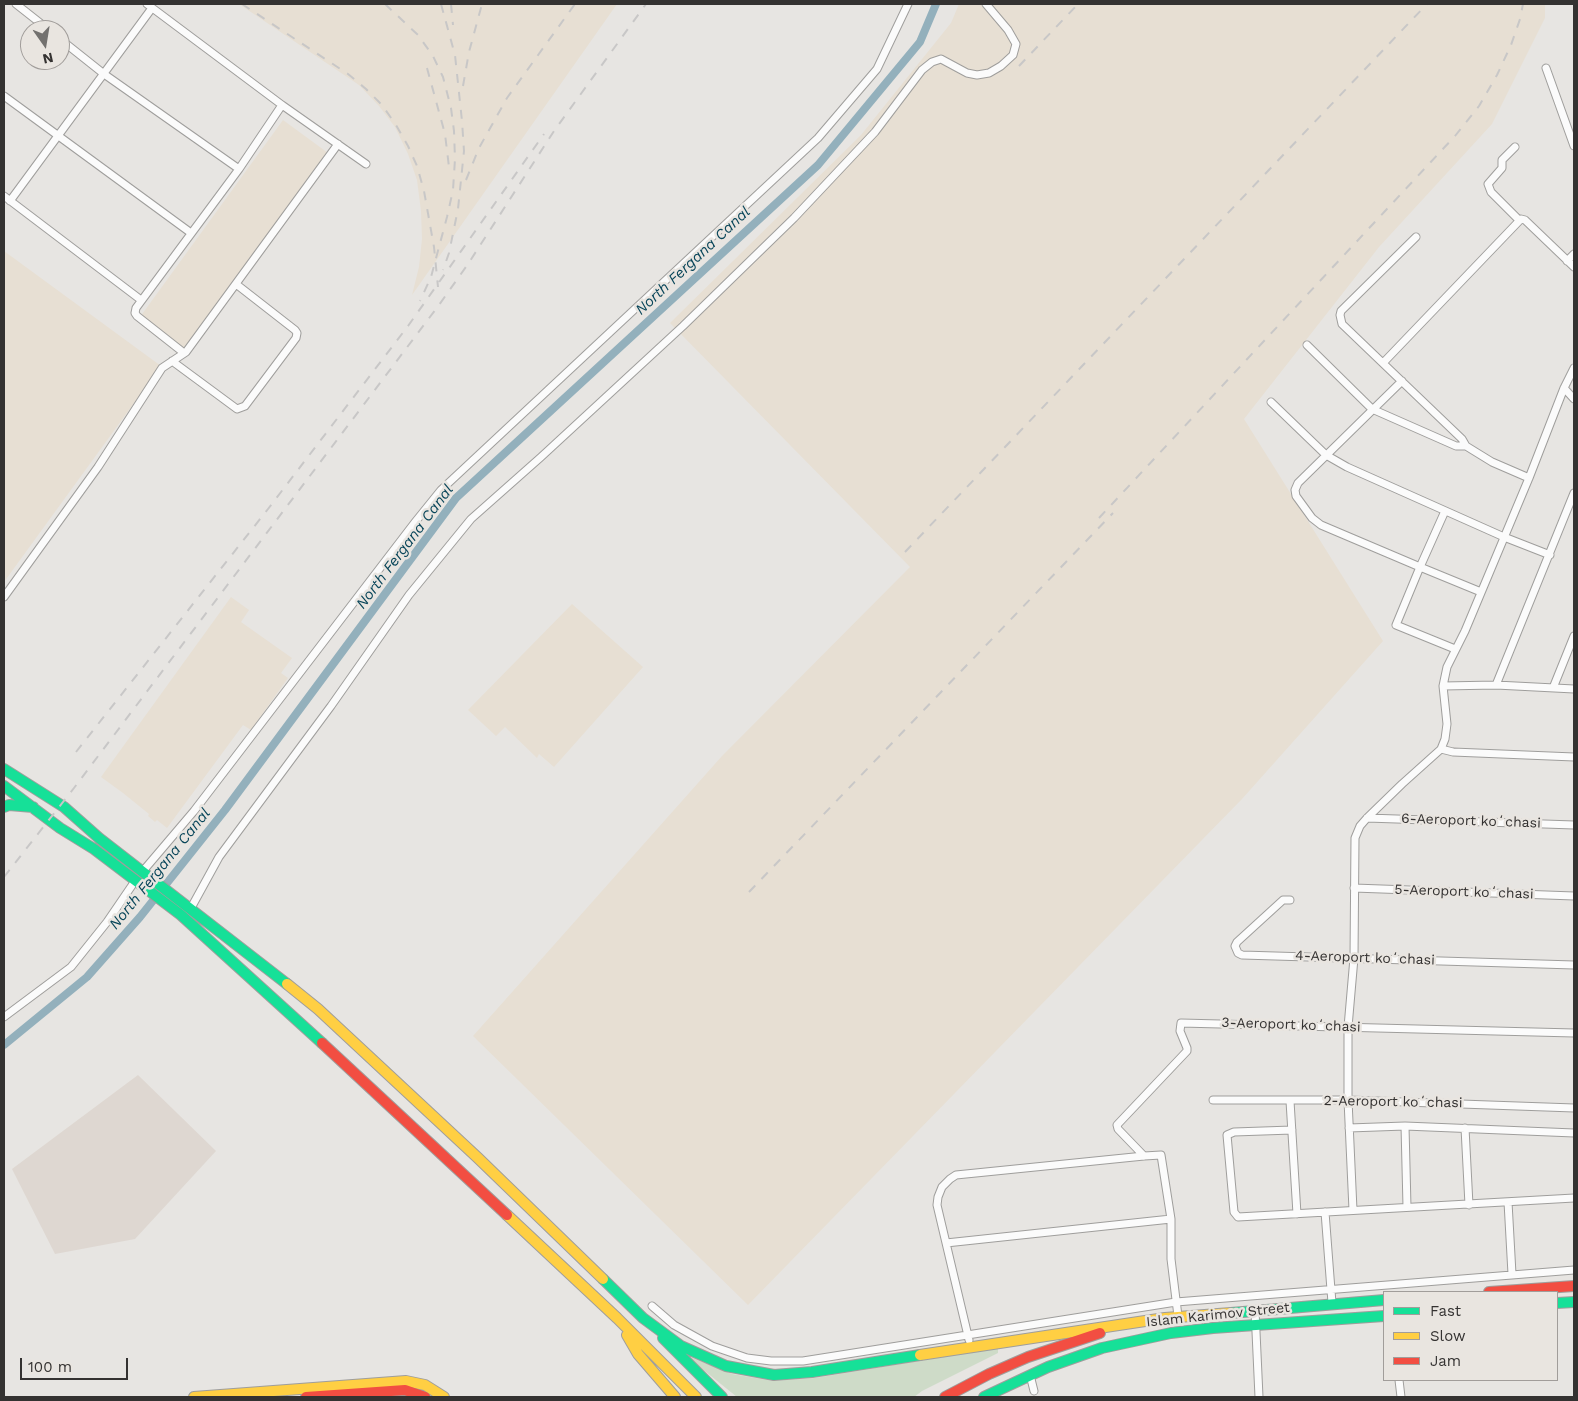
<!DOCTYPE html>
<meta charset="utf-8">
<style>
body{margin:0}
#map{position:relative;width:1578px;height:1401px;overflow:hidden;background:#e7e5e2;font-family:"Work Sans",sans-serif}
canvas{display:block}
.frame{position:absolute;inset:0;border:5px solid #343231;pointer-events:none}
.legend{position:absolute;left:1383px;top:1291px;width:175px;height:90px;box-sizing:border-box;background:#e9e5e0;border:1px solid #a19d9a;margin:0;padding:6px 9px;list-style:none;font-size:15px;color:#343231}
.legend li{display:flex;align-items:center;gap:10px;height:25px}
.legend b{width:25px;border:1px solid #a19d9a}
.north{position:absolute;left:20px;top:20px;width:50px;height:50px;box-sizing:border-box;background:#e9e5e0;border:1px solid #a19d9a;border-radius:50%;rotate:167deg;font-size:14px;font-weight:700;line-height:20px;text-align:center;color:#343231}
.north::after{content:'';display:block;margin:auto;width:18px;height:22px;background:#73716f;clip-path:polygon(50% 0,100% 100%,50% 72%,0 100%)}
.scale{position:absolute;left:20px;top:1358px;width:108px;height:22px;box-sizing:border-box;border:2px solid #343231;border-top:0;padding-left:6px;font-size:15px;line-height:18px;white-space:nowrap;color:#343231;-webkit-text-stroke:4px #e9e5e0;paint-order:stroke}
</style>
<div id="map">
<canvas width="1578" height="1401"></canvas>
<div class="frame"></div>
<ul class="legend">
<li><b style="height:6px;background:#16e098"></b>Fast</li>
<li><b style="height:6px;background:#ffcf43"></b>Slow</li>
<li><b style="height:6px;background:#f24e42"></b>Jam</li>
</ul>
<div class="north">N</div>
<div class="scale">100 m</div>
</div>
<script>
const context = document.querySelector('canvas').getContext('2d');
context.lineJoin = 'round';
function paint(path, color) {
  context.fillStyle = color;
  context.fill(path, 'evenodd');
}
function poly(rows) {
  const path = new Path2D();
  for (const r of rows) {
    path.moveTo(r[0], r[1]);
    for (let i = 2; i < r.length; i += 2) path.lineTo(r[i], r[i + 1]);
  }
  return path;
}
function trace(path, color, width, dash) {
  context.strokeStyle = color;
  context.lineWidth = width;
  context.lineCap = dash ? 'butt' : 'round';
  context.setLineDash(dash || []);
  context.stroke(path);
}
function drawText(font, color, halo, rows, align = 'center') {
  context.font = font + ' "Work Sans",sans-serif';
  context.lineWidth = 5;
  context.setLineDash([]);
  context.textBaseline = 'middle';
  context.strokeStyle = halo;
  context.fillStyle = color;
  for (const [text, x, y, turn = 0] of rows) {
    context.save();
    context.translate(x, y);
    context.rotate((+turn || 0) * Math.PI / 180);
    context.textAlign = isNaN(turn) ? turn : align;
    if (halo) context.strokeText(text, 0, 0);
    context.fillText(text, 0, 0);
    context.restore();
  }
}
paint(poly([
 [239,4,617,4,412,295,419,267,422,239,421,211,417,180,408,154,395,127,379,106,359,85],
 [959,4,1545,4,1545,18,1492,124,1379,247,1244,419,1383,641,1242,799,748,1305,473,1036,722,756,910,567,670,323,861,135,951,23],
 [283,120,328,153,185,349,140,317],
 [4,251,161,366,4,582],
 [231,597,249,610,241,622,292,658,281,673,288,678,251,730,243,725,167,828,157,820,155,822,148,816,149,814,123,793,101,777],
 [572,604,643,667,554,767,539,754,537,758,505,727,496,736,468,710]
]), '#e7dfd3');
paint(poly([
 [138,1075,216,1151,135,1239,55,1254,12,1169]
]), '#ded7d1');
paint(poly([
 [998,1348,998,1353,922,1391,914,1397,737,1397,685,1355,732,1374,773,1381,815,1378]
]), '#cedbc8');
trace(poly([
 [4,1045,87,977,140,917,225,810,456,498,818,165,920,42,936,4]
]), '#93b0bc', 8);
const street = poly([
 [16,4,49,30],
 [147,4,282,105,366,164],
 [60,39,104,74,239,169],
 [1546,68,1574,146],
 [4,96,191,233],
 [1515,147,1502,160,1502,168,1488,184,1491,192,1519,220],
 [4,196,141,300],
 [10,201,152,8],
 [1416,237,1341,311,1340,315,1342,324,1462,439,1466,446,1492,462,1529,478],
 [1567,261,1574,254],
 [1307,345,1372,409,1456,446,1466,446],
 [184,353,137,316,135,313,136,308,239,169,282,105],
 [172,361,237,409,245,406,296,338,297,333,295,330,236,284],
 [1383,363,1521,219,1525,220,1574,267],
 [1402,381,1298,483,1295,490,1296,496,1312,518,1321,525,1420,567,1396,625,1455,649],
 [1564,388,1574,399],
 [1271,402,1326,455,1347,467,1504,537,1550,555],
 [1445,511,1420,567,1481,592],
 [4,597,98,467,162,368,186,352,338,144],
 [1496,685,1574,493],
 [1443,686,1496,685,1574,689],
 [1553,688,1574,636],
 [1441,749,1453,752,1574,757],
 [1367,818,1574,825],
 [143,871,194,811,416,521,441,490,818,138,877,69,908,4],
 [1354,888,1574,896],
 [1290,900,1283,900,1237,942,1235,946,1238,953,1242,955,1574,965],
 [191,908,219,857,331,706,409,595,471,519,541,457,683,326,794,218,875,132,922,70,932,62,941,59,967,73,977,75,989,73,1001,66,1013,55,1016,44,1008,30,986,4],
 [4,1017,71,967,107,922,135,881],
 [1213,1100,1348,1100,1574,1108],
 [1290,1101,1297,1214],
 [1405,1126,1407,1207],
 [1349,1128,1405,1126,1574,1133],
 [1465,1128,1469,1205],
 [1292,1130,1234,1132,1227,1135,1234,1212,1238,1217,1574,1198],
 [1144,1156,1118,1129,1117,1125,1187,1051,1187,1048,1180,1031,1181,1023,1574,1033],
 [1508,1202,1512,1274],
 [1353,1210,1348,1100,1348,1027,1354,958,1355,838,1360,826,1367,818,1402,784,1441,749,1445,739,1447,724,1443,686,1447,667,1465,631,1529,478,1564,388,1574,368],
 [1325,1212,1332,1303],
 [946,1243,1171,1219],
 [652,1306,674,1325,712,1346,747,1358,771,1361,803,1361,1176,1302,1574,1270],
 [1255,1310,1259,1397],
 [969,1340,937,1205,938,1197,942,1187,950,1179,956,1175,1144,1156,1161,1155,1171,1219,1171,1259,1178,1316],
 [1030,1375,1034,1391],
 [1399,1380,1401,1397]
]);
const fast = poly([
 [4,769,64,807,99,838,287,984],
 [4,786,60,828,94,849,181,915,322,1043],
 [4,807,9,805,33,807],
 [603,1279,643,1318,681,1346,726,1366,774,1375,812,1372,920,1355],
 [1557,1303,1574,1302],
 [1231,1313,1384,1300],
 [663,1338,722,1397],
 [984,1397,1048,1367,1102,1348,1171,1333,1213,1328,1384,1316]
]);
const slow = poly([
 [287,984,318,1009,478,1158,603,1279],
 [507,1215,617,1318,696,1397],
 [627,1335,638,1354,675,1397],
 [920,1355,1165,1318,1231,1313],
 [194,1397,406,1381,425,1385,444,1397]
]);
const jam = poly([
 [322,1043,507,1215],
 [1489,1292,1574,1286],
 [306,1397,405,1390,425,1397],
 [945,1397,989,1374,1028,1357,1100,1333]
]);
trace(street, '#9f9e9c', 9);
trace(fast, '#9f9e9c', 12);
trace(slow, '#9f9e9c', 12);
trace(jam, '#9f9e9c', 12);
trace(street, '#fbfbfb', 7);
trace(fast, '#16e098', 10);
trace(slow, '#ffcf43', 10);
trace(jam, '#f24e42', 10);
trace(poly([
 [242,4,348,74,366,89,382,105,396,125,408,146,417,166,424,191,434,247,438,287],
 [385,4,418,35,433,56,443,77,451,108,454,131,455,159,453,190,447,217,431,277,420,301],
 [441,4,455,55,462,121,464,151,458,209,449,253,443,270],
 [451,4,453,25],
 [1019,66,1078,4],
 [427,68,445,134,449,167],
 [463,86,469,52,482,4],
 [466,180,479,148,507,98,575,4],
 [1099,518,1455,136,1479,106,1497,75,1511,45,1520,19,1523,4],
 [905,552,1427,4],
 [76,752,268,509,408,326,544,134],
 [4,877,74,788,439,305,468,264,554,131,646,4],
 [749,892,1113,513]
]), '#c8c7c7', 2, [9, 9]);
drawText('14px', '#343231', '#e9e5e0', [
 ["6-Aeroport koʻchasi",1471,821,2],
 ["5-Aeroport koʻchasi",1464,892,2],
 ["4-Aeroport koʻchasi",1365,958,2],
 ["3-Aeroport koʻchasi",1291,1025,2],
 ["2-Aeroport koʻchasi",1393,1102,1],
 ["Islam Karimov Street",1218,1315,-6]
]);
drawText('italic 15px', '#09465a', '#e9e5e0', [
 ["North Fergana Canal",693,261,-43],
 ["North Fergana Canal",405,547,-53],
 ["North Fergana Canal",160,869,-51]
]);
</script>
